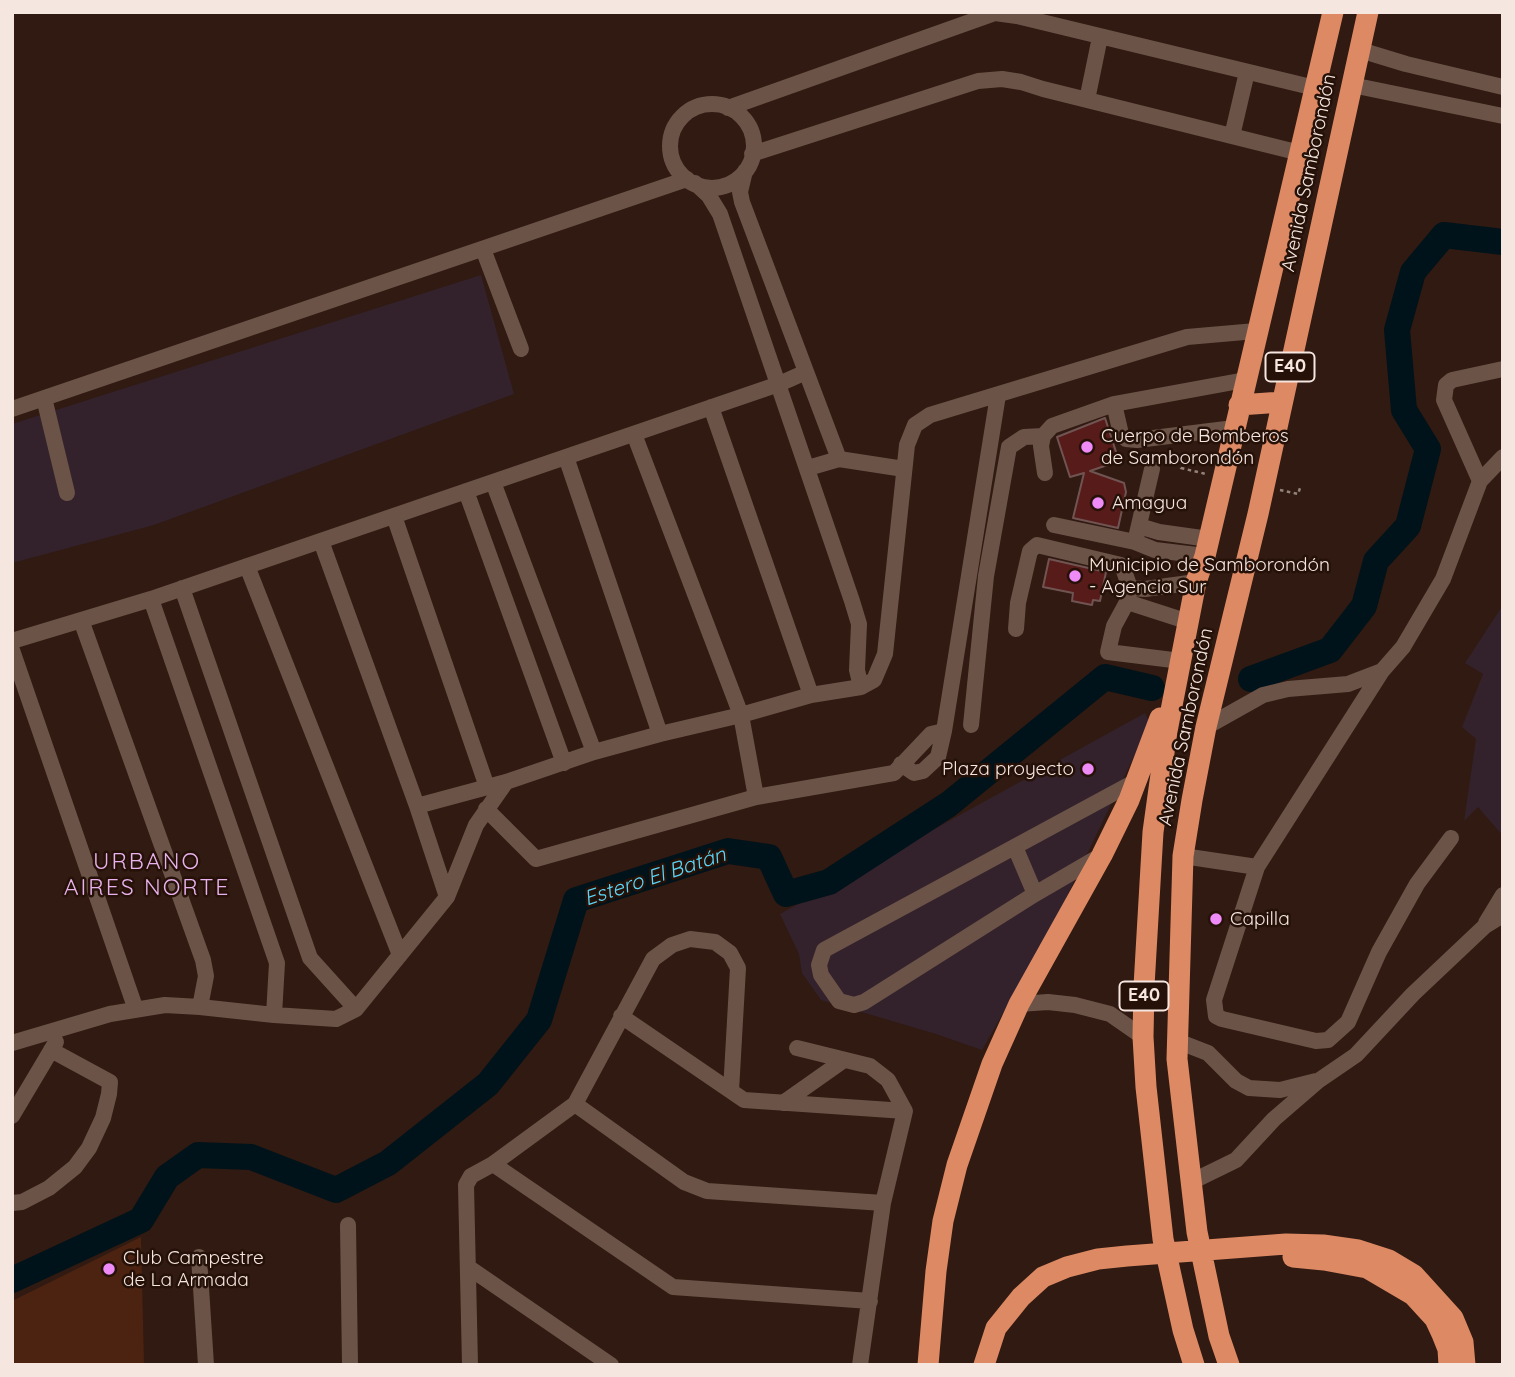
<!DOCTYPE html>
<meta charset="utf-8">
<style>
body{margin:0}
#map{position:relative;width:1515px;height:1377px;overflow:hidden;background:#301a11;font-family:Quicksand,sans-serif}
canvas{display:block}
.frame{position:absolute;inset:0;border:14px solid #f5e6df;pointer-events:none}
</style>
<div id="map">
<canvas width="1515" height="1377"></canvas>
<div class="frame"></div>
</div>
<script>
const context = document.querySelector('canvas').getContext('2d');
context.lineJoin = 'round';
function paint(path, color) {
  context.fillStyle = color;
  context.fill(path, 'evenodd');
}
function poly(rows) {
  const path = new Path2D();
  for (const r of rows) {
    if (r.length === 3) {
      path.moveTo(r[0] + r[2], r[1]);
      path.arc(r[0], r[1], r[2], 0, 2 * Math.PI);
      continue;
    }
    path.moveTo(r[0], r[1]);
    for (let i = 2; i < r.length; i += 2) path.lineTo(r[i], r[i + 1]);
  }
  return path;
}
function trace(path, color, width, dash) {
  context.strokeStyle = color;
  context.lineWidth = width;
  context.lineCap = dash ? 'butt' : 'round';
  context.setLineDash(dash || []);
  context.stroke(path);
}
function drawText(font, color, halo, rows, align = 'center') {
  context.font = font + ' Quicksand,sans-serif';
  context.lineWidth = 5;
  context.setLineDash([]);
  context.textBaseline = 'middle';
  context.strokeStyle = halo;
  context.fillStyle = color;
  for (const [text, x, y, turn = 0] of rows) {
    context.save();
    context.translate(x, y);
    context.rotate((+turn || 0) * Math.PI / 180);
    context.textAlign = isNaN(turn) ? turn : align;
    if (halo) context.strokeText(text, 0, 0);
    context.fillText(text, 0, 0);
    context.restore();
  }
}
paint(poly([
 [481,275,514,394,154,525,12,563,12,424],
 [1503,605,1503,836,1478,807,1464,821,1476,739,1462,727,1483,674,1465,663],
 [1145,713,1150,723,1054,923,982,1050,936,1034,821,1000,802,973,799,954,780,914]
]), '#33222b');
paint(poly([
 [141,1237,144,1365,12,1365,12,1301]
]), '#4b2310');
trace(poly([
 [1251,679,1330,650,1364,606,1376,561,1408,526,1428,449,1404,410,1397,330,1413,272,1444,235,1503,242],
 [12,1280,141,1220,167,1177,198,1155,251,1157,336,1190,388,1163,488,1084,539,1020,576,900,728,851,769,857,786,894,829,882,949,804,1105,677,1152,688]
]), '#00131a', 26);
const building = poly([
 [1105,418,1119,461,1090,471,1124,483,1126,492,1118,528,1073,518,1084,473,1070,477,1057,437,1105,418],
 [1049,559,1106,572,1100,601,1093,600,1092,605,1072,601,1073,593,1043,587,1049,559]
]);
paint(building, '#571b1a');
trace(building, '#705452', 2);
trace(poly([
 [1182,461,1181,468,1206,474],
 [1280,490,1298,494,1300,488]
]), '#95837b', 2.5, [3.5, 3.5]);
trace(poly([
 [1360,50,1406,64,1503,87],
 [1352,85,1503,116],
 [1087,100,1100,37],
 [712,146,42],
 [728,108,995,13,1017,16,1315,88],
 [1232,136,1247,72],
 [752,154,978,81,1002,79,1021,82,1043,89,1300,153],
 [745,171,740,192,742,202,839,459],
 [695,183,709,196,720,214,852,601,859,624,857,670,861,687],
 [483,249,521,349],
 [44,398,67,493],
 [1114,404,1121,434,1126,439,1137,440,1234,428],
 [711,407,811,695],
 [12,409,687,179],
 [634,434,741,715,756,797],
 [566,457,660,734],
 [808,468,839,459,904,469],
 [1045,473,1041,446,1043,436,1052,426,1114,404,1245,380],
 [1480,481,1444,400,1446,385,1452,380,1503,369],
 [493,482,594,752],
 [466,491,564,763],
 [394,516,487,787],
 [1054,525,1135,542,1155,550,1205,556],
 [1139,526,1159,532,1209,539],
 [321,541,417,806,447,897],
 [1135,542,1152,469],
 [247,566,400,955],
 [182,588,310,958,356,1009],
 [1130,588,1145,589,1196,582],
 [1127,602,1189,622],
 [81,620,203,960,206,976,200,1007],
 [1016,629,1018,603,1030,551,1037,545,1121,565,1123,568,1130,588,1127,602,1114,626,1108,652,1181,661],
 [12,641,151,599,779,384,806,372],
 [12,650,136,1010],
 [971,725,986,576,1009,447,1024,437,1043,436],
 [1206,727,1263,695,1288,689,1348,684,1382,671],
 [901,764,914,773,923,771,938,757,944,731],
 [417,806,506,782,594,752,660,734,741,715,811,695,861,687,874,680,885,654,907,445,915,425,930,415,1187,337,1256,331],
 [486,809,536,859,756,797,894,773,931,734,944,731,998,395],
 [1451,838,1417,884,1379,952,1348,1022,1328,1040,1316,1041,1222,1019,1216,1016,1214,1000,1257,867,1382,671,1403,647,1443,579,1480,481,1503,457],
 [1015,847,1035,894],
 [1102,855,1035,894,864,1002,854,1005,839,1001,821,975,819,965,824,950,1138,780],
 [1183,856,1257,867],
 [1486,923,1503,895],
 [1019,1004,1048,1002,1075,1005,1110,1014,1143,1037],
 [274,1015,336,1019,356,1009,447,897,476,825,506,782],
 [621,1016,744,1100,905,1111],
 [1177,1041,1208,1053,1236,1081,1249,1088,1280,1090,1316,1081],
 [12,1043,110,1014,165,1005,200,1007,274,1015,277,963,151,599],
 [797,1048,870,1066,888,1080,905,1111,883,1203,860,1365],
 [783,1103,844,1060],
 [575,1104,684,1182,707,1191,883,1203],
 [12,1116,56,1042],
 [493,1164,673,1287,870,1301],
 [1191,1182,1236,1160,1274,1119,1318,1081,1356,1055,1413,994,1485,926,1503,915],
 [12,1203,22,1202,49,1188,75,1167,89,1148,103,1118,109,1094,110,1082,51,1050],
 [348,1225,350,1365],
 [199,1257,206,1365],
 [468,1267,611,1365],
 [470,1365,466,1185,471,1176,493,1164,575,1104,653,959,672,945,690,939,715,942,730,953,738,968,731,1091]
]), '#6b5348', 16);
trace(poly([
 [1239,405,1282,402],
 [1293,1257,1324,1260,1367,1268,1413,1295,1435,1319,1442,1334,1448,1349,1449,1365],
 [928,1365,936,1271,943,1221,957,1165,992,1064,1019,1004,1102,855,1129,800,1160,718],
 [984,1365,996,1328,1021,1297,1043,1277,1067,1267,1098,1259,1127,1256,1286,1244,1323,1245,1358,1250,1389,1260,1414,1275,1453,1318,1463,1342,1465,1365],
 [1194,1365,1183,1330,1163,1239,1146,1087,1143,1037,1144,986,1153,832,1167,731,1196,582,1205,556,1333,12],
 [1229,1365,1219,1336,1197,1232,1177,1059,1183,856,1192,800,1206,727,1258,514,1368,12]
]), '#dd8964', 21);
for (const [x, y, r, color] of [
 [1087,447,7,"#ef8bf7"],
 [1098,503,7,"#ef8bf7"],
 [1075,576,7,"#ef8bf7"],
 [1088,769,7,"#ef8bf7"],
 [1216,919,7,"#ef8bf7"],
 [109,1269,7,"#ef8bf7"]
]) {
  const dot = new Path2D();
  dot.arc(x, y, r, 0, 2 * Math.PI);
  context.fillStyle = color;
  context.fill(dot);
  trace(dot, '#251108', 2.5);
}
for (const [x, y, w] of [
 [1290,367,49],
 [1144,996,49]
]) {
  const box = new Path2D();
  box.roundRect(x - w / 2, y - 14.5, w, 29, 5);
  context.fillStyle = '#251108';
  context.fill(box);
  trace(box, '#f5e6df', 2);
}
drawText('bold 18px', '#f5e6df', null, [
 ["E40",1290,367],
 ["E40",1144,996]
]);
drawText('19px', '#f5e6df', '#251108', [
 ["Avenida Samborondón",1309,173,-78],
 ["Avenida Samborondón",1186,727,-78]
]);
drawText('19px', '#f5e6df', '#251108', [
 ["Cuerpo de Bomberos",1101,436],
 ["de Samborondón",1101,458],
 ["Amagua",1112,503],
 ["Municipio de Samborondón",1089,565],
 ["- Agencia Sur",1089,587],
 ["Plaza proyecto",1074,769,"right"],
 ["Capilla",1230,919],
 ["Club Campestre",123,1258],
 ["de La Armada",123,1280]
], 'left');
drawText('italic 21px', '#5ad7f8', '#251108', [
 ["Estero El Batán",655,877,-18]
]);
context.letterSpacing = '2px';
drawText('23px', '#e9b2ed', '#251108', [
 ["URBANO",147,862],
 ["AIRES NORTE",147,888]
]);
context.letterSpacing = '0px';
</script>
